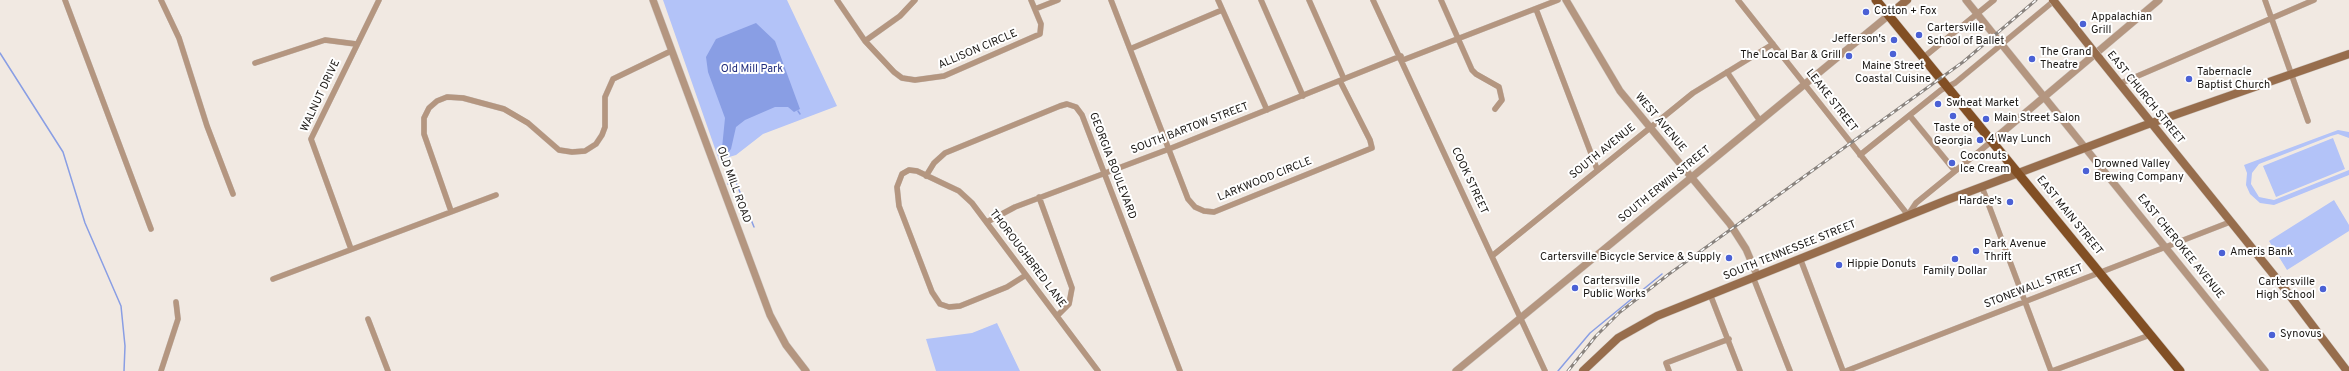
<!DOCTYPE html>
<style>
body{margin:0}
canvas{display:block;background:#f1e9e2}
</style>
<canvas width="2349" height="371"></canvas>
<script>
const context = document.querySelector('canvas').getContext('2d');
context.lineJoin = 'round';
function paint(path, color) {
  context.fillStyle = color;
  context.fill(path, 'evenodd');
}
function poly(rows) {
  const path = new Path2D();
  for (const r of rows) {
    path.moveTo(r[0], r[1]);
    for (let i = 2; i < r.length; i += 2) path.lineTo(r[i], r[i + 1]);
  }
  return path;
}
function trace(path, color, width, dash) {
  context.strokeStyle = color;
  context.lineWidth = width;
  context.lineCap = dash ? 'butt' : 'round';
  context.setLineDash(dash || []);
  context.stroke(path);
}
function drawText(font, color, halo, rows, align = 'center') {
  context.font = font + ' Overpass,sans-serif';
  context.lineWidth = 4;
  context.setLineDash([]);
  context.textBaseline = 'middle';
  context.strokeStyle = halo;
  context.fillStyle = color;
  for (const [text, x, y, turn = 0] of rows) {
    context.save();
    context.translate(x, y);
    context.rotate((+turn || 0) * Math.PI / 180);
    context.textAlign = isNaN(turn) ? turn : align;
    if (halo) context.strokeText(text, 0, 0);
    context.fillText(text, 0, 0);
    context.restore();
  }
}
paint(poly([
 [663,0,787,0,837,106,763,134,736,155,719,160],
 [2338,130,2349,132,2349,138,2338,134,2331,136,2259,164,2252,173,2251,184,2259,197,2274,200,2349,170,2349,175,2274,205,2260,203,2250,194,2246,185,2247,173,2244,165],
 [2333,138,2345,169,2276,197,2263,166],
 [2334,200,2349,225,2349,231,2287,270,2269,241],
 [997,323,1020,371,936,371,926,339,972,333]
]), '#b3c3f8');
paint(poly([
 [756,23,775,41,800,109,794,112,788,107,775,107,745,120,736,127,731,149,725,156,722,148,725,118,708,72,706,57,716,39]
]), '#899ee4');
trace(poly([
 [0,53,63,152,85,223,121,306,125,346,124,371],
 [798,111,800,114],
 [731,170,754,227],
 [728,184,735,183],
 [1558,371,1590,333,1662,274]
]), '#899ee4', 1.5);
const minor = poly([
 [65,0,151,229],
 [161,0,179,38,207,126,233,194],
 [837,0,865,41,894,72,902,78,915,80,944,76,1040,34,1041,24,1031,0],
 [1111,0,1188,199,1195,207,1204,211,1214,212,1372,148,1370,140,1340,81],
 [1218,0,1267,110],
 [1261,0,1303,96],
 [1309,0,1344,79],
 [1373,0,1545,371],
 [1441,0,1472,70,1476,74,1499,87,1502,100,1495,109],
 [1738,0,1908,215,1916,203,1992,141],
 [2265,0,2308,121],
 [1035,9,1058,0],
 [1536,9,1597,169],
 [865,41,900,16,915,0],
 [1130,49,1222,10],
 [1924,57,1994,0],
 [1403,60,1558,0],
 [255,63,325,40,356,44],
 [1727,72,1760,121],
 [2119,84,2314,0],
 [1910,116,1955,171],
 [1860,155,1941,90,1955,83,2055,0],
 [926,176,934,163,945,153,1060,106,1067,104,1076,107,1082,115,1180,371],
 [1982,187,2051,371],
 [1039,197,1072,288,1069,304,1057,316],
 [451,211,424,134,424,118,429,108,437,101,447,97,463,98,504,109,528,123,559,150,572,152,585,151,596,144,602,135,605,127,605,97,613,79,671,51],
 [987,222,1015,207,1169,149,1401,56],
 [351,249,311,139,379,0],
 [1492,256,1693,93,1773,44],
 [1800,258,1843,371],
 [1026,275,1007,287,960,306,949,307,940,304,932,292,899,206,897,187,902,174,909,170,917,171,959,191,972,203,1098,371],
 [1753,277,1790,371],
 [273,279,496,195],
 [1710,294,1740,371],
 [368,319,388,371],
 [161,371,178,319,176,302],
 [1669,371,1666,363,1729,339],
 [1846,371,2230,222],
 [2052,371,2150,335]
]);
const tertiary = poly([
 [653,0,770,315,786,345,806,371],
 [1566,0,1620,91,1730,224,1746,249,1757,275],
 [1966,0,2265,371],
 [1992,141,2159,0],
 [1456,371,1889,15]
]);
const secondary = poly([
 [1889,15,1907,0],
 [2099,58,2281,284,2347,371],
 [1583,371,1618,338,1657,316,1947,200,2143,126,2349,54]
]);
const primary = poly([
 [1876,0,2180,371]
]);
trace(minor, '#cfc7c1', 6);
trace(tertiary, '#cfc7c1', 8);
trace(secondary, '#cfc7c1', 9);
trace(primary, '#cfc7c1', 10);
trace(minor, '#b49680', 5.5);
trace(tertiary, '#b49680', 7);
trace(secondary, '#976d4c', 8);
trace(primary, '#824f24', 9);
const rail = poly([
 [1568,371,1596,336,1620,312,1669,274,1963,62,2036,0]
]);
trace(rail, '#89837e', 3);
trace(rail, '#fff', 1.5, [4.5]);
const secondaryBridge = poly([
 [2053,0,2099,58]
]);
trace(secondaryBridge, '#cfc7c1', 9, []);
trace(secondaryBridge, '#976d4c', 8);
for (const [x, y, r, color] of [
 [1866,12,4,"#4b61d5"],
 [2083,24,4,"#4b61d5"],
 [1919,35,4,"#4b61d5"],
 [1894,40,4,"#4b61d5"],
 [1893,54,4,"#4b61d5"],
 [1849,56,4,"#4b61d5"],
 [2032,59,4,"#4b61d5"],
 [2189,79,4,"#4b61d5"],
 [1938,104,4,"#4b61d5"],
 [1953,116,4,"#4b61d5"],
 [1986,119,4,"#4b61d5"],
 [1980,140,4,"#4b61d5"],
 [1952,163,4,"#4b61d5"],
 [2086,171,4,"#4b61d5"],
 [2010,202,4,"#4b61d5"],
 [1976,251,4,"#4b61d5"],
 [2222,253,4,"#4b61d5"],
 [1729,258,4,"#4b61d5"],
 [1955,259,4,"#4b61d5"],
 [1839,265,4,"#4b61d5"],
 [1575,288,4,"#4b61d5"],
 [2323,289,4,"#4b61d5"],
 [2272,335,4,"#4b61d5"]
]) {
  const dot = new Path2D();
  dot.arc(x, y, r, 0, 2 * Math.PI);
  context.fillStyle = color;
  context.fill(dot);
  trace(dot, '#fff', 1.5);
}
drawText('11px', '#1a1714', '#fff', [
 ["Cotton + Fox",1874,12],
 ["Appalachian",2091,18],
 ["Grill",2091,31],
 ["Cartersville",1927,29],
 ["School of Ballet",1927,42],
 ["Jefferson's",1886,40,"right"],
 ["The Grand",2040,53],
 ["Theatre",2040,66],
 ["The Local Bar & Grill",1841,56,"right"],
 ["Maine Street",1893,67,"center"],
 ["Coastal Cuisine",1893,80,"center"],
 ["Tabernacle",2197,73],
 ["Baptist Church",2197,86],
 ["Swheat Market",1946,104],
 ["Main Street Salon",1994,119],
 ["Taste of",1953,129,"center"],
 ["Georgia",1953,142,"center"],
 ["4 Way Lunch",1988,140],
 ["Coconuts",1960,157],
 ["Ice Cream",1960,170],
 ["Drowned Valley",2094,165],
 ["Brewing Company",2094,178],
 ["Hardee's",2002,202,"right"],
 ["Park Avenue",1984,245],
 ["Thrift",1984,258],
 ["Ameris Bank",2230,253],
 ["Cartersville Bicycle Service & Supply",1721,258,"right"],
 ["Hippie Donuts",1847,265],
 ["Family Dollar",1955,272,"center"],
 ["Cartersville",1583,282],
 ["Public Works",1583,295],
 ["Cartersville",2315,283,"right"],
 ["High School",2315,296,"right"],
 ["Synovus",2280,335]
], 'left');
drawText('11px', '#1a1714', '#fff', [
 ["ALLISON CIRCLE",978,50,-23],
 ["WALNUT DRIVE",321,96,-65],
 ["EAST CHURCH STREET",2145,98,51],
 ["LEAKE STREET",1831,101,52],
 ["WEST AVENUE",1660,123,50],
 ["SOUTH BARTOW STREET",1190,129,-21],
 ["SOUTH AVENUE",1603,152,-39],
 ["GEORGIA BOULEVARD",1112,166,69],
 ["LARKWOOD CIRCLE",1265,180,-22],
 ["COOK STREET",1469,181,65],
 ["OLD MILL ROAD",733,185,70],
 ["SOUTH ERWIN STREET",1665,185,-39],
 ["EAST MAIN STREET",2069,216,51],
 ["EAST CHEROKEE AVENUE",2180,247,51],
 ["SOUTH TENNESSEE STREET",1790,251,-22],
 ["THOROUGHBRED LANE",1027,259,53],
 ["STONEWALL STREET",2034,287,-21]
]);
drawText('11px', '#212d7d', '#fff', [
 ["Old Mill Park",752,70]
]);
</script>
